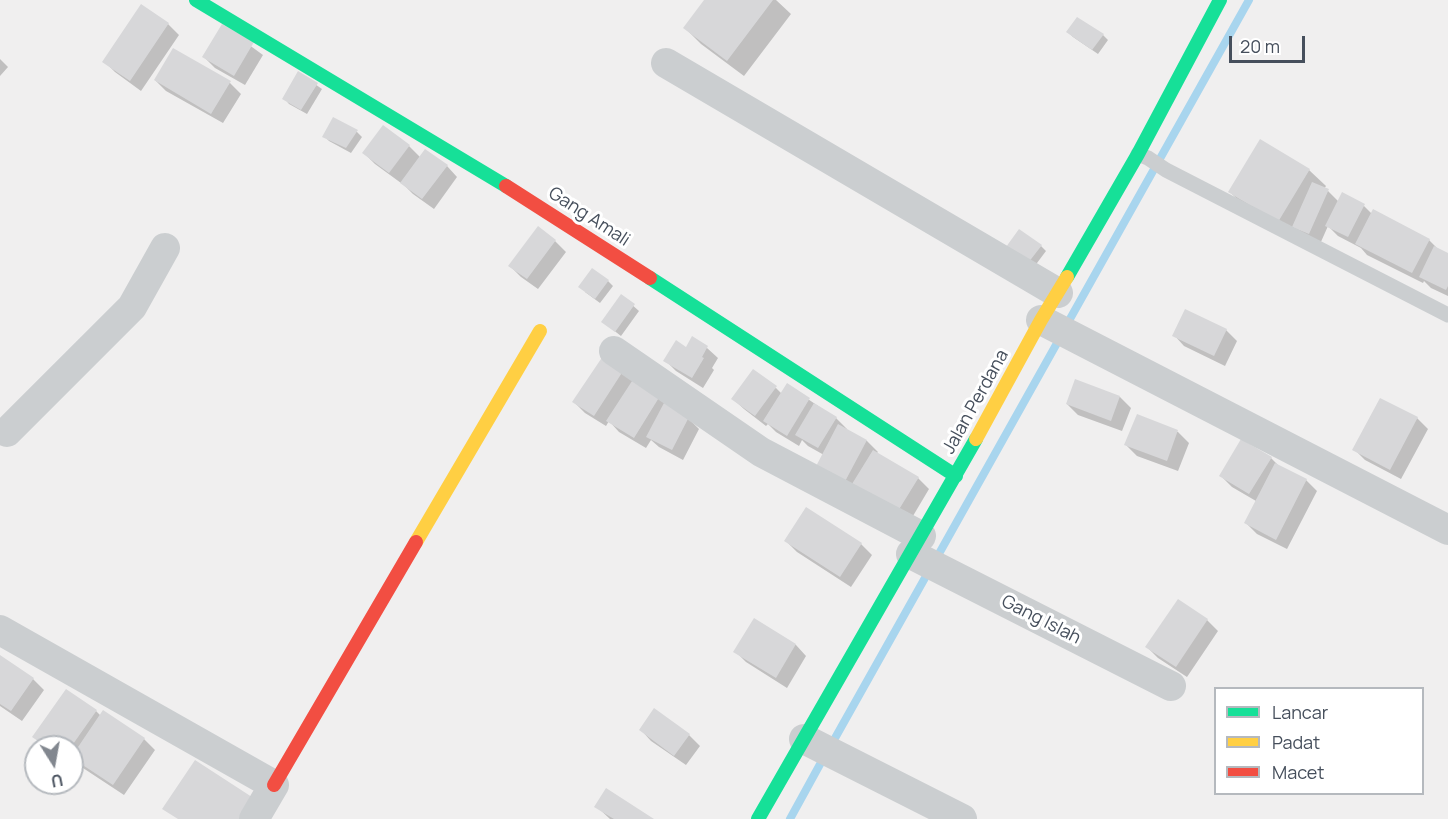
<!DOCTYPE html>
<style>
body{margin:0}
#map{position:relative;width:1448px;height:819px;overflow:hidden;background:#f0efef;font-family:Manrope,sans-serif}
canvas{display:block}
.legend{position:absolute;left:1214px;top:687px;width:210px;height:108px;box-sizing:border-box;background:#fff;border:2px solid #b5b9be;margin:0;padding:8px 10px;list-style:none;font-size:18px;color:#464f5c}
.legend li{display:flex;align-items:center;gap:12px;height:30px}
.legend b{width:30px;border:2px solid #b5b9be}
.north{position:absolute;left:24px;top:735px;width:60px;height:60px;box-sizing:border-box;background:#fff;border:2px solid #b5b9be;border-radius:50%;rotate:169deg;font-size:16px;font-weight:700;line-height:24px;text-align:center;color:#464f5c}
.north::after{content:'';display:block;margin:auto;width:21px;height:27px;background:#82878f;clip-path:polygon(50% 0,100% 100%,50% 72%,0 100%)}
.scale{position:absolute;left:1229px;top:36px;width:76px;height:27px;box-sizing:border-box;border:3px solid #464f5c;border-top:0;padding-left:8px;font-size:18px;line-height:21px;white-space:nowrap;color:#464f5c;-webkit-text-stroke:4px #fff;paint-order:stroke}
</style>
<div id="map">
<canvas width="1448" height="819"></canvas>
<ul class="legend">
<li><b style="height:8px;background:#16e098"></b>Lancar</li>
<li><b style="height:8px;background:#ffcf43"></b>Padat</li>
<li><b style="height:8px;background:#f24e42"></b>Macet</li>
</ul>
<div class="north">U</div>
<div class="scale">20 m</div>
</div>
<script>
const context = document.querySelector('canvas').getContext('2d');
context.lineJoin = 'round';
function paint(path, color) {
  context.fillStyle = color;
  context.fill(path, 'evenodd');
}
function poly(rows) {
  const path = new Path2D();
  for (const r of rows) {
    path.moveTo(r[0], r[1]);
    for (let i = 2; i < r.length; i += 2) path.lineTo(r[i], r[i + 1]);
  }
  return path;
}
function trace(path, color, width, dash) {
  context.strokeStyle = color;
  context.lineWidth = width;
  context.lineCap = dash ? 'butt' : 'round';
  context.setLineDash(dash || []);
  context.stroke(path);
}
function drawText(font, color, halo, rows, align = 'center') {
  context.font = font + ' Manrope,sans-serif';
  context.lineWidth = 6;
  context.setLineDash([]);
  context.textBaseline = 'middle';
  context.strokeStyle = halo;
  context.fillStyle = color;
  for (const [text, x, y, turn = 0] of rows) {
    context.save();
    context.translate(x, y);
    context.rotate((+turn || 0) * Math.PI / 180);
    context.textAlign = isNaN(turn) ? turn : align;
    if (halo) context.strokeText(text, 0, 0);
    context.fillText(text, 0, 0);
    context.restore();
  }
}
paint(poly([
 [705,0,776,0,791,14,744,76,701,44,685,28],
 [168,24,179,35,141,91,115,72,104,61],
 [223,26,263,55,245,85,215,68,204,57],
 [1068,32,1103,35,1108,40,1098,54,1073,37],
 [0,59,8,67,0,76],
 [299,73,322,89,307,114,289,104,284,98],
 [155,80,230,83,241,94,223,123,166,91],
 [334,119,357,132,362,137,351,153,329,141,324,136],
 [1260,141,1309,170,1326,186,1324,189,1328,191,1339,202,1364,206,1372,214,1429,240,1439,250,1448,254,1448,296,1431,288,1424,281,1423,283,1367,255,1361,248,1338,236,1328,226,1320,244,1246,208,1230,192],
 [409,146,421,158,447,166,457,177,434,209,413,194,401,182,401,183,375,164,364,153],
 [555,241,566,252,538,289,521,277,510,266],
 [1041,246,1046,251,1034,267,1013,252],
 [608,281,613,286,600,303,585,292],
 [622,296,639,311,621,336,603,322],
 [1226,330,1237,341,1225,366,1184,346,1174,335],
 [707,348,718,358,712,368,714,370,703,388,676,371,665,360,686,349],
 [624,369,688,418,699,429,683,460,659,447,651,440,646,448,619,432,609,421,606,426,585,413,574,402],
 [787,385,836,418,847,429,846,430,867,441,878,452,876,454,918,478,929,489,910,521,852,499,824,455,808,446,802,440,799,446,776,432,768,424,766,426,744,409,733,399,776,388,782,394],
 [1120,397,1131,408,1122,431,1078,415,1067,404],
 [1137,416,1178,432,1189,443,1178,471,1137,456,1126,445],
 [1417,418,1428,429,1401,479,1365,460,1354,449],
 [1271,458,1280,467,1306,480,1317,491,1287,549,1257,534,1246,523,1256,501,1232,487,1221,476],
 [807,510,861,544,872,555,851,587,797,552,786,541],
 [1179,601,1207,620,1218,631,1187,677,1158,658,1147,647],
 [754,620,796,645,806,656,787,688,746,662,735,651],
 [0,657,33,679,44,690,22,721,0,706],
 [655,710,689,735,700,746,686,765,651,741,641,730],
 [96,711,101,716,144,739,155,750,124,795,83,768,78,763,75,768,72,766,72,747,44,747,34,737],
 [596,806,651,819,610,819]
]), '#0003');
trace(poly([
 [1066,326,1249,0],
 [936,559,1061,336],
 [830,747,930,569],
 [790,819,824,757]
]), '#a8d5ee', 8);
paint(poly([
 [704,0,773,0,727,61,683,28],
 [141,4,169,23,130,81,102,62],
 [1077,17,1104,34,1092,50,1066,32],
 [222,24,254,42,234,76,202,57],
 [173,48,231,81,211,114,154,80],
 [298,71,318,83,301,110,282,99],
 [333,117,358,130,346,148,322,137],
 [383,125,410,145,389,173,362,153],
 [1260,139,1310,169,1278,222,1228,192],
 [425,149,448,165,422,199,400,183],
 [1312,182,1329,189,1309,234,1292,227],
 [1342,192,1365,204,1348,237,1325,226],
 [1373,209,1430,239,1412,273,1355,244],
 [538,226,556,240,527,279,508,266],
 [1019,229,1042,245,1028,263,1006,247],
 [1434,246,1448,253,1448,286,1446,290,1419,277],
 [592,268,609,280,595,299,578,287],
 [621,294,635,304,615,332,601,322],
 [1185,309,1227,329,1214,356,1172,336],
 [692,336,708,346,702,357,704,358,692,378,663,361,676,340,686,347],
 [605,353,625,368,594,416,572,402],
 [753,369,777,386,755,416,731,399],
 [634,378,660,396,634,438,606,421],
 [1075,379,1120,396,1111,421,1066,404],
 [787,383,810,398,787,436,763,421],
 [1380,398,1418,417,1390,470,1352,450],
 [664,403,689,417,672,450,646,437],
 [814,403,837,417,818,448,795,435],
 [1137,414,1178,430,1167,461,1124,445],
 [838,424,867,440,841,489,812,474],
 [1241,439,1272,457,1249,494,1219,476],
 [873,450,919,477,898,511,852,484],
 [1275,463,1307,479,1276,540,1244,523],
 [806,507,862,543,840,577,784,541],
 [1178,599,1208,619,1176,667,1145,647],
 [754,618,796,644,776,678,733,652],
 [0,655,34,678,11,711,0,704],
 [66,689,97,710,71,747,47,747,32,737],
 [654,708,690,734,674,756,639,730],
 [103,710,145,738,113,785,72,758,72,756],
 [195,760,255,799,241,819,178,819,162,809],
 [606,788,654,819,614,819,594,807]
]), '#d7d7d9');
trace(poly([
 [1138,154,1148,158,1166,170,1448,315]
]), '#cbced0', 15);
trace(poly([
 [666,63,1058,293],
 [1041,320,1448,530],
 [614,351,761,452,921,536],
 [7,432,132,307,165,248],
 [911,554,1171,686],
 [0,630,274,785,254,819],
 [804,739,962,819]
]), '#cbced0', 30);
trace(poly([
 [196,0,506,186],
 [1067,277,1138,154,1220,0],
 [650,278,956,476],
 [758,819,976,439]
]), '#16e098', 14);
trace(poly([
 [976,439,1041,320,1067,277],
 [416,542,540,331]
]), '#ffcf43', 14);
trace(poly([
 [506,186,650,278],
 [274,785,416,542]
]), '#f24e42', 14);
drawText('18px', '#464f5c', '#fff', [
 ["Gang Amali",589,217,33],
 ["Jalan Perdana",976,402,-61],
 ["Gang Islah",1041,620,27]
]);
</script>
